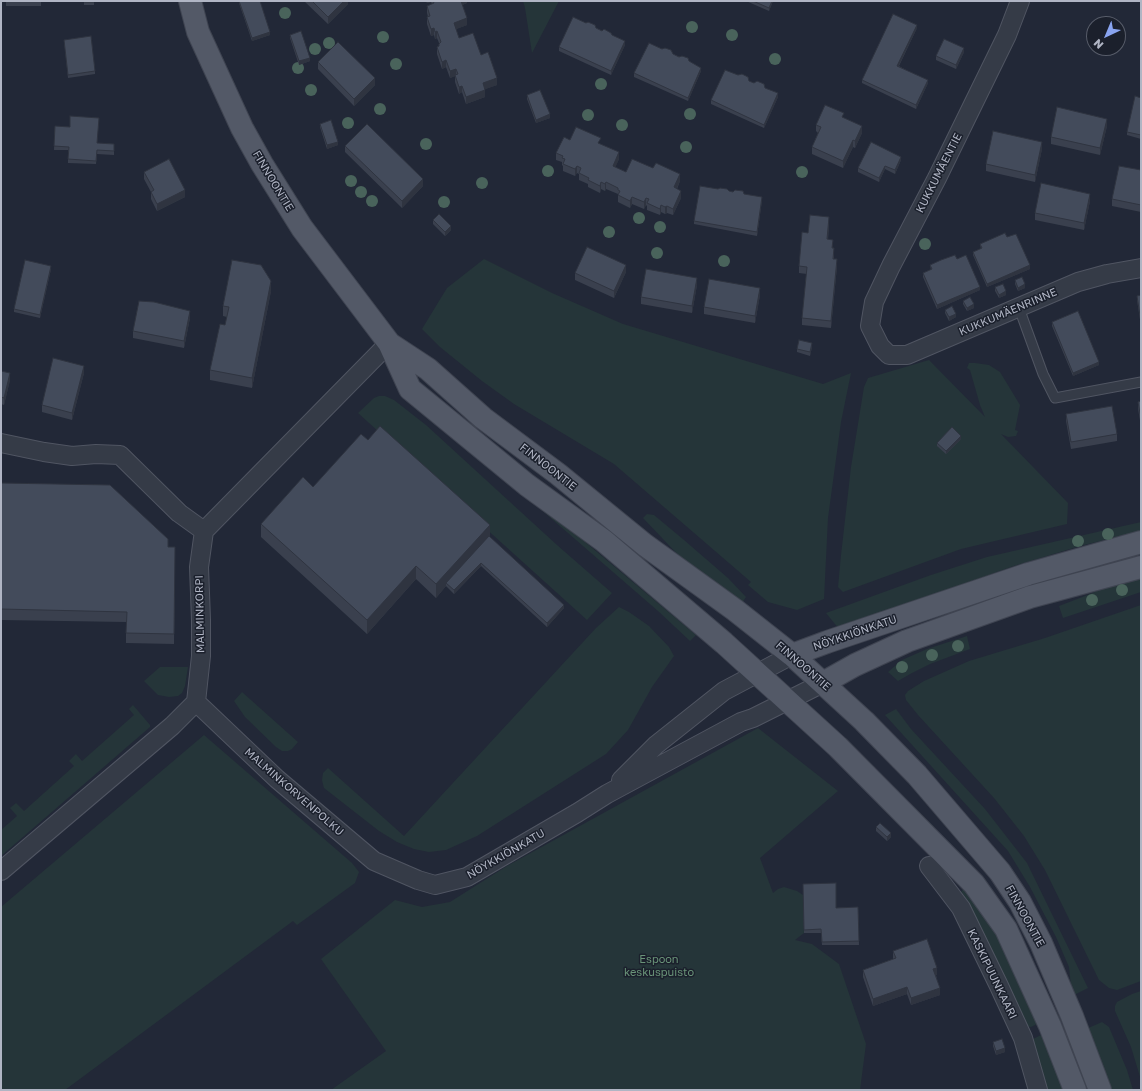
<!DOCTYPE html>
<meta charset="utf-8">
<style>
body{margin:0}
#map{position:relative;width:1142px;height:1091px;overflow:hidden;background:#222837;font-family:"Golos Text",sans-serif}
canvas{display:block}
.frame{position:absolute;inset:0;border:2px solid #b0b5c4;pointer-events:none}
.north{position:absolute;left:1086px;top:16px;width:40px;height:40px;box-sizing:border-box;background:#1b202c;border:1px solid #575c69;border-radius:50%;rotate:224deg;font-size:11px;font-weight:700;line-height:16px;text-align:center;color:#b0b5c4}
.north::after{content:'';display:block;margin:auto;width:14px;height:18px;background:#89a4f0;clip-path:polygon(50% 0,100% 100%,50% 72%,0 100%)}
</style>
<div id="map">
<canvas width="1142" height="1091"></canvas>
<div class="frame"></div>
<div class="north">N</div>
</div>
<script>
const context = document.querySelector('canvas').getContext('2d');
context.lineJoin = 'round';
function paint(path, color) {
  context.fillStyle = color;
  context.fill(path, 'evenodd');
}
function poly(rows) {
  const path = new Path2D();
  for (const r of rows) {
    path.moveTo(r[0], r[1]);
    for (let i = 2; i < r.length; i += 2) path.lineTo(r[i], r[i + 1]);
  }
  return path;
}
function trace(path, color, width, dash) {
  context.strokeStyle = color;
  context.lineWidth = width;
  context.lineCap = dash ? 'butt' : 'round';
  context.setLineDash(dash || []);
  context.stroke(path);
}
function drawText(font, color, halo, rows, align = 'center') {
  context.font = font + ' "Golos Text",sans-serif';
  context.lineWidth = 3;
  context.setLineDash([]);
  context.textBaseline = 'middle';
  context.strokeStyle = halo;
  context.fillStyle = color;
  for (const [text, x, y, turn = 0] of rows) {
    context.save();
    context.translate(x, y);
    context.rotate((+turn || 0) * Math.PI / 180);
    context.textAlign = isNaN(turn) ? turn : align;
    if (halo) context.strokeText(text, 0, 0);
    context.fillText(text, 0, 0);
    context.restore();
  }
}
paint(poly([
 [523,1,559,1,532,53,525,8],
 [484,259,552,293,623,324,823,384,851,373,841,422,828,518,824,599,797,610,768,602,748,585,751,582,614,464,514,404,482,381,440,347,422,329,447,288],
 [929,360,985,417,980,405,970,370,967,368,969,363,975,363,989,365,1000,372,1020,405,1015,430,1018,431,1016,436,1008,437,1001,434,1068,503,1067,524,961,549,843,592,838,587,841,555,851,467,864,387,868,378],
 [379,396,385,396,394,400,426,425,557,545,612,593,587,620,358,413,374,398],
 [525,492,584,541,696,635,690,641,658,611,523,494],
 [647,514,654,515,684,540,728,578,746,597,742,603,683,560,643,518],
 [1141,522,1141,531,1080,546,1014,566,839,629,826,613,931,575,987,557],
 [1141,577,1141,592,1063,618,1059,606,1085,596,1111,585],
 [1141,605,1141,981,1117,990,1109,988,1099,980,1045,870,1024,836,994,798,918,715,906,700,905,695,908,691,924,681,969,661,1045,638],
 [619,607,629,612,649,626,669,647,674,656,652,687,628,730,606,754,477,836,446,850,429,852,414,849,397,842,379,831,324,788,322,780,323,773,328,768,404,836,596,628],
 [967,636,970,649,930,664,912,673,898,681,888,672,902,660,927,649],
 [160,667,188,667,185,686,182,693,178,696,169,697,158,695,144,681],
 [242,692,298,742,292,749,288,751,282,751,276,747,245,717,234,701],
 [133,705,150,725,150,727,1,856,1,830,17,816,10,808,16,803,24,811,74,766,69,761,76,754,82,761,134,715,129,709],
 [896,709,911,729,985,809,1027,863,1088,988,1072,996,1069,967,1056,937,1030,887,1008,851,885,715],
 [758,728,838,791,760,858,773,893,778,889,784,887,797,891,803,895,804,933,795,940,812,944,839,964,866,1044,860,1090,331,1090,386,1051,321,959,395,900,422,907,450,902,507,866],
 [204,735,352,863,359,872,355,883,297,925,293,921,65,1090,1,1090,1,907],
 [965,887,988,915,1041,1022,1031,1027,1026,1026,961,892],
 [1141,991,1141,1080,1131,1047,1115,1011,1115,1006,1117,1002,1132,994],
 [1102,1022,1109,1027,1127,1070,1133,1090,1108,1090,1086,1029],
 [1045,1033,1067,1090,1043,1090,1030,1043,1033,1039]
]), '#253539');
const lane = poly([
 [1019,308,1043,374,1055,398,1141,382]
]);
const street = poly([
 [1020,1,1007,35,937,178,891,266,874,302,870,326,880,346,889,355,907,355,1078,282,1107,274,1141,268],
 [1,443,44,452,72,456,96,454,120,455,179,513,204,531],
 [196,702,277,779,374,861,418,880,435,885,467,877,577,813,607,794,741,722,753,718,823,683],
 [621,780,656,745,724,691,792,655],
 [929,866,961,908,999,986,1023,1038,1038,1090],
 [1,871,172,726,196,702,201,656,201,620,199,567,204,531,389,343]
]);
const primary = poly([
 [190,1,198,32,242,128,262,164,302,228,389,343,410,389,527,485,604,541,724,643,838,747,974,884,1006,929,1050,1026,1075,1090],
 [390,344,428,369,483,418,558,474,645,545,735,610,792,655,864,721,917,775,1000,872,1020,902,1041,943,1072,1016,1100,1090],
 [792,655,827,642,1028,574,1141,542],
 [823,683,855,665,907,641,1030,597,1141,567]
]);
trace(lane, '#505562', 11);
trace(street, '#505562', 20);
trace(primary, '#3f4451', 24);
trace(lane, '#353b47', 9);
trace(street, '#353b47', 18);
trace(primary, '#535967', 22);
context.fillStyle = '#49635b';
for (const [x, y] of [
 [285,13],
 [692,27],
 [732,35],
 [383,37],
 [329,43],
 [315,49],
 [775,59],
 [396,64],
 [298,68],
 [601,84],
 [311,90],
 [380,109],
 [690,114],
 [588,115],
 [348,123],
 [622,125],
 [426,144],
 [686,147],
 [548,171],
 [802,172],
 [351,181],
 [482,183],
 [361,192],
 [372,201],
 [444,202],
 [639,218],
 [660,227],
 [609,232],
 [925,244],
 [657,253],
 [724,261],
 [1108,534],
 [1078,541],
 [1122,590],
 [1092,600],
 [958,646],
 [932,655],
 [902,667]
]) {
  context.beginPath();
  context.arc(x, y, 6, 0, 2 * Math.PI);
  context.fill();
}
paint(poly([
 [6,1,41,1,41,6,6,6],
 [84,1,94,1,94,5,84,5],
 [239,1,260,1,270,35,252,41,239,3],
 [304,1,348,1,348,4,328,24],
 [426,1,467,1,467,3,462,5,467,25,456,29,459,38,481,55,497,85,485,89,485,97,466,104,462,92,459,94,455,82,455,76,450,78,446,67,442,69,437,54,437,47,439,47,439,43,437,38,435,39,434,35,431,36,427,24,427,17,428,17,427,13,427,6,432,4,431,2,427,3],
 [746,1,773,1,769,11],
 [596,28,612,35,625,45,611,75,559,51,559,47],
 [917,28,899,66,928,83,916,109,862,83,862,80],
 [290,35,310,61,299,65,290,38],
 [64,40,95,71,95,74,68,78],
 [964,52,956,69,936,60,936,56],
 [673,54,689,61,701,71,688,101,634,77,634,73],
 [318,62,375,85,354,106,318,69],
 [749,81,765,88,778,97,764,128,711,104,711,100],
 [527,95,550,118,536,123,527,99],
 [1141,98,1141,139,1127,135,1127,132],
 [844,118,862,133,855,148,853,147,843,168,812,154,812,147,818,133,816,131,816,125],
 [320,124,338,145,327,149,320,127],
 [55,126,97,143,114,144,114,155,97,154,96,164,68,163,68,150,54,150],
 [1107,126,1100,155,1051,144,1051,137],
 [570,140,601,144,619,159,615,167,626,172,680,181,677,189,681,198,673,215,667,213,665,214,661,212,660,215,647,210,647,206,646,205,644,209,632,204,630,208,618,202,618,194,606,189,605,191,601,189,600,193,588,187,588,184,579,180,579,174,577,173,575,176,563,171,563,166,562,165,562,162,556,160,556,153],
 [345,146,423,186,402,208,345,152],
 [1042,149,1035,182,986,171,986,164],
 [901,160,895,174,885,169,879,182,858,172,858,168],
 [1141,170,1141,212,1112,206,1112,199],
 [144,172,185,197,157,211,151,199,151,192,144,179],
 [729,191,744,194,762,200,757,236,694,224,694,221],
 [1090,201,1084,230,1035,220,1035,213],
 [433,220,451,230,445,236,433,224],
 [829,224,828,240,833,248,834,255,834,259,837,266,831,328,802,325,802,318,807,274,799,273,799,266,808,233],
 [1007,237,1030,269,987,287,973,255,973,252,981,249,980,244],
 [957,259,980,290,937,309,923,277,923,273,931,270,930,265],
 [51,269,40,318,14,312,14,309],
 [626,272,614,298,575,280,575,273],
 [1015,280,1025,288,1018,291,1015,284],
 [697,285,692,313,641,304,641,297],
 [995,287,1006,295,999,298,995,291],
 [271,291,252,388,210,380,210,370,225,325,227,317,223,316,223,306],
 [760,295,755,323,704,314,704,307],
 [1141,295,1141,326,1137,300,1137,296],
 [963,301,974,308,967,311,963,304],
 [945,310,956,317,949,321,945,313],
 [190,318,184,348,133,338,133,331],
 [1052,322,1099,365,1073,376,1052,326],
 [812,347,810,356,797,352,797,349],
 [1,371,10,380,4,405,1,404],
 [84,373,72,420,42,412,42,405],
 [1141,401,1141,426,1138,409,1138,402],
 [1066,414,1117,434,1117,441,1071,449,1066,421],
 [961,439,946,454,937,446,937,443],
 [368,440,490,537,564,608,547,627,481,566,454,594,446,586,436,598,416,579,367,634,261,537,261,524,313,487],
 [1,483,168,547,175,547,174,644,126,643,126,622,1,620],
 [876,827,891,837,887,841,876,831],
 [803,884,836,908,858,907,859,945,822,945,821,933,804,933],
 [893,951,937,975,936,975,940,995,911,1005,907,994,873,1006,863,977,863,970,893,959],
 [993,1042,1005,1052,996,1055,993,1046]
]), '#3a404e');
paint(poly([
 [344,1,348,1,348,4,328,24,328,17],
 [427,1,431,1,431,2,427,3],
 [460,1,467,1,467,3,460,6],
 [772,1,773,1,769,11,769,8],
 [467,18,467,25,454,30,454,23],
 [917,25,917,28,897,69,897,66],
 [434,28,434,35,431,36,431,29],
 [437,31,437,38,435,39,435,32],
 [270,32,270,35,252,41,252,38],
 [625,41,625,45,611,75,611,71],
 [964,48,964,52,956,69,956,65],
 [310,58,310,61,299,65,299,61],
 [446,60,446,67,442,69,442,62],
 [701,68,701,71,688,101,688,98],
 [456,69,456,76,450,78,450,71],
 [375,78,375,85,354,106,354,99],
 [497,78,497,85,483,90,483,83],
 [928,80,928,83,916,109,916,105],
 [462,86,462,92,459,94,459,87],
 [485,90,485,97,466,104,466,97],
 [778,93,778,97,764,128,764,125],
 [550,114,550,118,536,123,536,120],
 [1107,119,1107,126,1100,155,1100,148],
 [862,126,862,133,855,148,855,141],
 [853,140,853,147,843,168,843,161],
 [338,142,338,145,327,149,327,145],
 [1042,142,1042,149,1035,182,1035,175],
 [619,152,619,159,613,173,613,166],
 [901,157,901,160,895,174,895,170],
 [577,166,577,173,575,176,575,169],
 [885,166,885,169,879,182,879,178],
 [680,174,680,181,674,194,674,187],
 [423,179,423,186,402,208,402,201],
 [601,182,601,189,600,193,600,186],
 [606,182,606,189,605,191,605,184],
 [185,190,185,197,157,211,157,204],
 [681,191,681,198,673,215,673,209],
 [1090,194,1090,201,1084,230,1084,223],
 [632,197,632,204,630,208,630,201],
 [762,197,762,200,757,236,757,232],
 [646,198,646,205,644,209,644,202],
 [661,205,661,212,660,215,660,209],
 [667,206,667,213,665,214,665,207],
 [829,217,829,224,827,246,827,239],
 [451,226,451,230,445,236,445,232],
 [837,259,837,266,831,328,831,321],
 [626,265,626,272,614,298,614,291],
 [1030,265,1030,269,987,287,987,284],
 [51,266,51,269,40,318,40,315],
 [697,278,697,285,692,313,692,306],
 [271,281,271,291,252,388,252,378],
 [1025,284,1025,288,1018,291,1018,288],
 [980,287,980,290,937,309,937,305],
 [760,288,760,295,755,323,755,316],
 [1006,291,1006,295,999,298,999,295],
 [974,304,974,308,967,311,967,308],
 [190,311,190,318,184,348,184,341],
 [956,314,956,317,949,321,949,317],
 [812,343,812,347,810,356,810,352],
 [1099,362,1099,365,1073,376,1073,373],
 [84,366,84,373,72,420,72,413],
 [10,373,10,380,4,405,4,398],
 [961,436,961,439,946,454,946,451],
 [490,525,490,539,446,583,446,586,436,598,436,584],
 [481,563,481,566,454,594,454,590],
 [416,566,416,579,367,634,367,620],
 [564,605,564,608,547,627,547,623],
 [891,833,891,837,887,841,887,837],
 [937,968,937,975,933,976,933,969],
 [907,987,907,994,873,1006,873,999],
 [940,988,940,995,911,1005,911,998],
 [1005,1048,1005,1052,996,1055,996,1051]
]), '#2f3440');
const building = poly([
 [84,1,94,1,94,2,84,2,84,1],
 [239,1,260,1,270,32,252,38,239,1],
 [312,1,344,1,328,17,312,1],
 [433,1,461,1,467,18,454,23,459,38,473,33,481,55,488,52,497,78,483,83,485,90,466,97,462,86,459,87,455,75,458,74,456,69,450,71,446,60,442,62,437,47,439,46,439,44,441,42,437,31,435,32,434,28,431,29,427,17,430,16,427,6,434,3,433,1],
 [753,1,772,1,769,8,753,1],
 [893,14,917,25,897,66,928,80,916,105,862,80,893,14],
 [573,17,586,23,588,22,595,25,596,28,602,31,604,29,611,33,612,35,625,41,611,71,559,47,573,17],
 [301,31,310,58,299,61,290,35,301,31],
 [91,36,95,71,68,75,64,40,91,36],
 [944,39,964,48,956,65,936,56,944,39],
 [338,42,375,78,354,99,318,62,338,42],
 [649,43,662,49,665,48,671,50,673,54,679,57,682,56,688,58,689,61,701,68,688,98,634,73,649,43],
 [725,70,738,75,742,74,748,77,749,81,754,83,757,81,764,84,765,88,778,93,764,125,711,100,725,70],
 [540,90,550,114,536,120,527,95,540,90],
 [1135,96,1141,98,1141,135,1127,132,1135,96],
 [825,105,844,113,842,117,862,126,855,141,853,140,843,161,812,147,821,127,816,125,825,105],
 [1057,107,1107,119,1100,148,1051,137,1057,107],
 [70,116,99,118,97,143,114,144,114,151,97,150,96,161,68,159,69,147,54,146,55,126,70,127,70,116],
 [331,120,338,142,327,145,320,124,331,120],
 [367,124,423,179,402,201,345,146,367,124],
 [576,127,601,138,598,143,619,152,613,166,626,172,632,159,653,168,656,163,680,174,674,187,681,191,673,209,667,206,665,207,661,205,660,209,647,203,649,199,646,198,644,202,632,197,630,201,618,195,620,191,618,190,618,188,606,182,605,184,601,182,600,186,588,180,589,178,579,173,581,168,577,166,575,169,563,164,565,159,562,158,563,156,556,153,564,137,570,140,576,127],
 [993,131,1042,142,1035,175,986,164,993,131],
 [871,142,901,157,895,170,885,166,879,178,858,168,871,142],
 [169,159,185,190,157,204,151,192,154,190,144,172,169,159],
 [1119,166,1141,170,1141,205,1112,199,1119,166],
 [1041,183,1090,194,1084,223,1035,213,1041,183],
 [700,186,718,189,720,188,727,189,729,191,733,192,735,190,743,191,744,194,762,197,757,232,694,221,700,186],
 [439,214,451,226,445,232,433,220,439,214],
 [810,215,829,217,827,239,833,240,832,248,834,248,833,259,837,259,831,321,802,318,807,267,799,266,802,232,808,233,810,215],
 [1005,233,1007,237,1016,234,1030,265,987,284,973,252,982,248,980,244,1005,233],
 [587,247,626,265,614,291,575,273,587,247],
 [955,255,957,259,966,255,980,287,937,305,923,273,932,269,930,265,941,260,955,255],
 [25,260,51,266,40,315,14,309,25,260],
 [232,260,261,265,271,281,252,378,210,370,220,324,225,325,229,307,223,306,232,260],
 [646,269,697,278,692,306,641,297,646,269],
 [1022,277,1025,284,1018,288,1015,280,1022,277],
 [709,279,760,288,755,316,704,307,709,279],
 [1003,284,1006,291,999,295,995,287,1003,284],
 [1141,295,1141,322,1137,296,1141,295],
 [970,297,974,304,967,308,963,301,970,297],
 [139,301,154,302,190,311,184,341,133,331,139,301],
 [952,306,956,314,949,317,945,310,952,306],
 [1078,311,1099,362,1073,373,1052,322,1078,311],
 [799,340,812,343,810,352,797,349,799,340],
 [53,358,84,366,72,413,42,405,53,358],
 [1,371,10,373,4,398,1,397,1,371],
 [1141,401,1141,419,1138,402,1141,401],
 [1112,406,1117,434,1071,442,1066,414,1112,406],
 [380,426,490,525,436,584,416,566,367,620,261,524,303,477,313,487,361,434,368,440,380,426],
 [952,427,961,436,946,451,937,443,952,427],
 [1,483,110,485,168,539,168,547,175,547,174,634,126,633,127,612,1,609,1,483],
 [489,536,564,605,547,623,481,563,454,590,446,583,489,536],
 [880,823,891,833,887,837,876,827,880,823],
 [836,883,836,908,858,907,859,941,822,942,821,929,804,930,803,884,836,883],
 [927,939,937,968,933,969,940,988,911,998,907,987,873,999,863,970,896,958,893,951,927,939],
 [1002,1039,1005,1048,996,1051,993,1042,1002,1039]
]);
paint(building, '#434b5b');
trace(building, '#2f3440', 1);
drawText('11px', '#b0b5c4', '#1b202c', [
 ["KUKKUMÄENTIE",939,173,-63],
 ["FINNOONTIE",273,181,59],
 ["KUKKUMÄENRINNE",1008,312,-23],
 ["FINNOONTIE",548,467,38],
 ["MALMINKORPI",200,614,-91],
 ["NÖYKKIÖNKATU",855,633,-19],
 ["FINNOONTIE",803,666,41],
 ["MALMINKORVENPOLKU",294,792,41],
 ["NÖYKKIÖNKATU",506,854,-30],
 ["FINNOONTIE",1025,916,61],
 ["KASKIPUUNKAARI",992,974,64]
]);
drawText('11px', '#699378', '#1b202c', [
 ["Espoon",659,960],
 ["keskuspuisto",659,973]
]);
</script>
